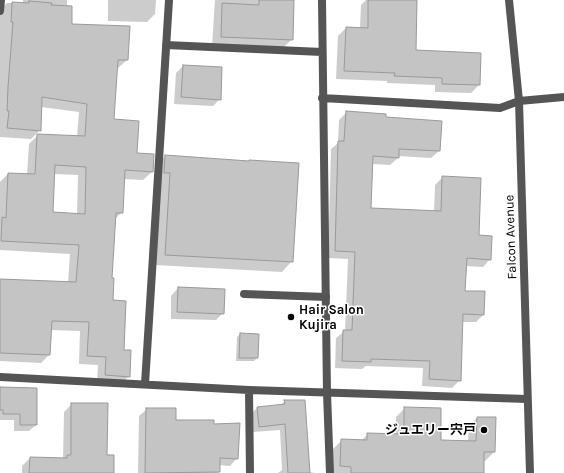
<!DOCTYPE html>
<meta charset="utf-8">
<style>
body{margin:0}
canvas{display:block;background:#fff}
</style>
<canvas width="564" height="473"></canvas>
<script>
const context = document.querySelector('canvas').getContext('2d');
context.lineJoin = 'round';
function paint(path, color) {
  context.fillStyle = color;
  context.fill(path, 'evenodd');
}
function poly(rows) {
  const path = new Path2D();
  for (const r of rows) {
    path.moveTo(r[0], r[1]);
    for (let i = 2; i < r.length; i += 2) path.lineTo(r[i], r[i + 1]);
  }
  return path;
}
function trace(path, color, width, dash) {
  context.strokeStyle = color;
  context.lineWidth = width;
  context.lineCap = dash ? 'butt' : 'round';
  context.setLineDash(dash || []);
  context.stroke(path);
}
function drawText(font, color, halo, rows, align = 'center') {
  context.font = font + ' Karla,"Noto Sans JP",sans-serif';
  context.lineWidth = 3;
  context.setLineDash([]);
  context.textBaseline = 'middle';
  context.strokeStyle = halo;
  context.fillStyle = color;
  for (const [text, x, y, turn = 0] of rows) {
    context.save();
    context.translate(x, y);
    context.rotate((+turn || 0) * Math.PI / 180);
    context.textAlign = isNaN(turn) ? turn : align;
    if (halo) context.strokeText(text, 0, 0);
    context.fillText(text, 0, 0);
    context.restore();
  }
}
paint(poly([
 [23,0,67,0,67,7,71,25,127,60,118,68,116,68,113,120,136,153,152,172,143,180,124,179,122,212,114,220,111,279,112,301,129,376,120,385,97,383,98,365,79,364,80,331,50,330,49,355,41,363,0,361,0,280,68,283,70,254,0,250,0,182,8,174,27,175,29,144,38,135,77,137,79,112,41,107,40,130,31,139,0,137,0,10,7,3,23,3],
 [54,174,78,175,77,214,52,213],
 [108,0,156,0,155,14,147,22,108,21],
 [215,0,293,0,292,39,283,48,212,46],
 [366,0,417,0,415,51,479,85,471,93,435,92,435,85,387,83,387,81,336,79,338,36,346,28,360,28,361,5],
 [183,66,220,99,213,106,174,104,176,73],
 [347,112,384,118,439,151,431,158,398,156,398,158,390,165,372,164,370,209,434,212,435,185,443,177,490,259,483,267,465,266,464,292,483,315,476,322,462,322,460,380,452,388,422,386,423,368,366,366,362,369,335,368,336,338,345,331,348,259,328,258,331,149,338,143,339,120],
 [165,156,292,261,282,272,155,265,155,166],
 [178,288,223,313,216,320,171,319,171,296],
 [240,334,257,358,254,361,236,361,237,337],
 [0,388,36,425,29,431,14,431,14,420,0,420],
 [285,401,309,472,315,473,278,473,282,470,280,430,253,432,251,414,257,408,280,406],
 [72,404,106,456,113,473,22,473,22,466,30,458,63,459,64,412],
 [405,408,440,441,468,442,469,426,477,418,494,452,485,461,483,461,483,473,332,473,333,449,342,440,361,441,368,434,396,435,396,417],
 [147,409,175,421,213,425,237,458,230,466,218,465,218,473,138,473,139,416]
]), '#0003');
const building = poly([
 [259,0,294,0,293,40,221,37,222,3,259,5,259,0],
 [368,0,417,0,416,50,481,53,480,85,442,84,442,78,394,76,395,73,344,71,346,27,368,28,368,0],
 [29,1,52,3,51,5,72,6,72,24,130,26,128,60,118,60,114,119,139,121,137,153,154,154,153,172,125,170,123,213,116,213,112,278,114,278,113,300,126,301,124,350,131,350,130,377,105,375,106,357,87,356,89,322,52,321,50,355,0,353,0,279,76,282,79,245,1,241,2,217,6,218,8,173,35,174,37,134,85,136,87,104,42,97,41,131,7,128,9,111,7,111,8,87,13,22,11,22,12,2,29,3,29,1],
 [55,165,86,167,85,214,53,212,55,165],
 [183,65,222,67,221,100,181,97,183,65],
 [346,111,386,114,386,117,442,121,440,151,399,149,399,158,373,156,371,208,441,211,442,176,481,178,479,235,492,236,491,260,467,258,465,291,485,291,484,315,463,314,461,381,429,379,430,361,371,359,371,362,342,361,343,330,352,330,355,252,335,251,338,141,344,141,346,111],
 [165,155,249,161,249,160,299,163,293,262,165,255,170,173,164,173,165,155],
 [178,287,225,289,224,314,177,312,178,287],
 [240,333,259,334,258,358,239,358,240,333],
 [0,387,37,388,37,425,20,425,20,414,3,414,3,410,0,410,0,387],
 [284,400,305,400,310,473,288,473,285,424,259,427,257,407,285,404,284,400],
 [71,403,108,403,107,455,114,455,114,473,29,473,30,457,67,458,67,455,71,455,71,403],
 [404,407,441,408,441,440,476,441,477,417,496,417,495,452,484,452,484,473,351,473,351,467,340,466,341,439,367,440,367,433,404,434,404,407],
 [146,408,176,408,176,420,214,420,214,424,240,423,238,459,220,458,220,472,145,473,146,408]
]);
paint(building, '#c4c4c4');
trace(building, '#999', 1);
trace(poly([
 [244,294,326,297]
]), '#555', 8);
trace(poly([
 [322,0,327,393,330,473],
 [0,11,1,0],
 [166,45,322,52],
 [322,98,500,108,519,101],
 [0,377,249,390,527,399],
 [145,384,169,0],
 [249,390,250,473]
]), '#555', 8);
trace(poly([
 [509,0,519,101,530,473],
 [519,101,564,97]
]), '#555', 8);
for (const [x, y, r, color] of [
 [291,317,4,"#000"],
 [484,430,4,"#000"]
]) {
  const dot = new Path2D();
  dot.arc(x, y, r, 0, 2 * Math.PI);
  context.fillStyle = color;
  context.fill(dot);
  trace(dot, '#fff', 1.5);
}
drawText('13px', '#000', '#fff', [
 ["Falcon Avenue",511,237,-92]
]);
drawText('bold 13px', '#000', '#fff', [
 ["Hair Salon",299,310],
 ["Kujira",299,325],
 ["ジュエリー宍戸",476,430,"right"]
], 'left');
</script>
